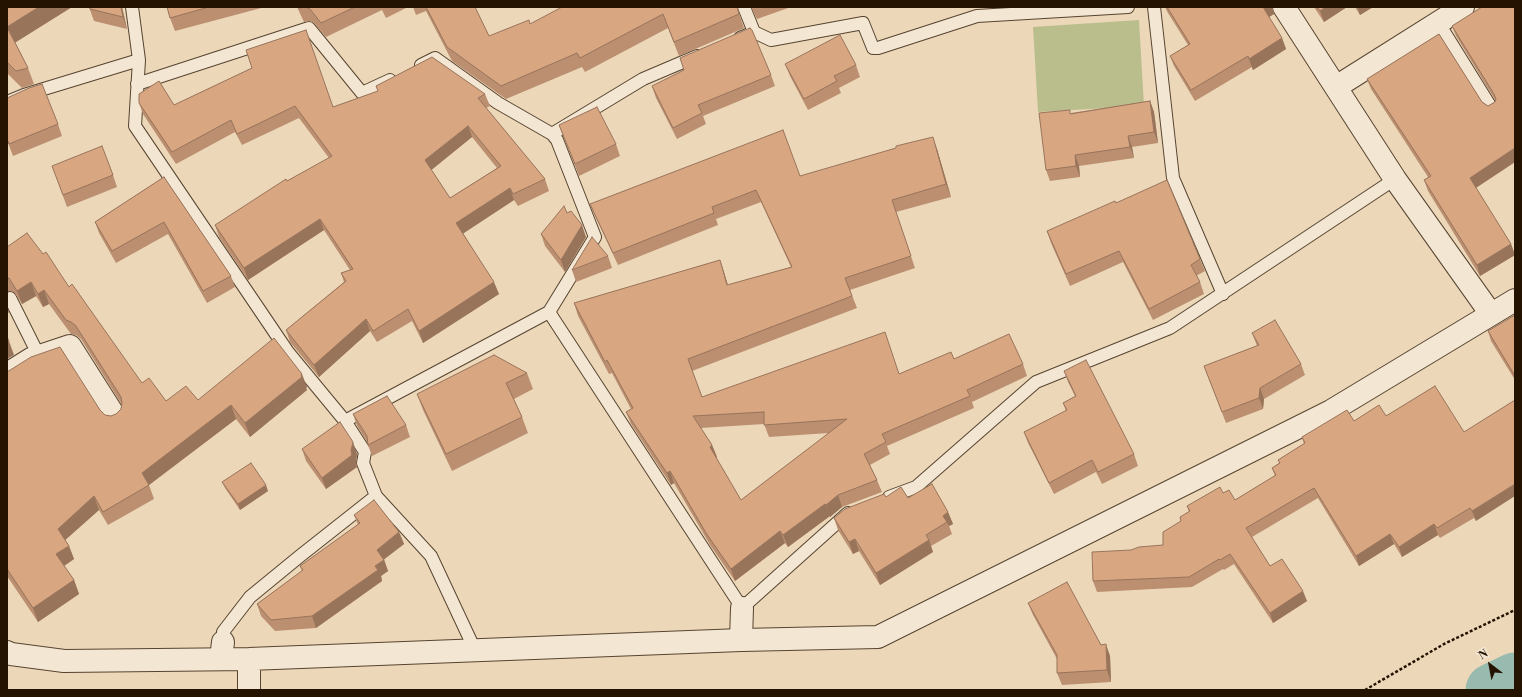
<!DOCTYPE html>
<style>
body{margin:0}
#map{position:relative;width:1522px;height:697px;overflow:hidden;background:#ecd8b9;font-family:"Libre Bodoni",serif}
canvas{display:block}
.frame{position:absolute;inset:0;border:8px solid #251302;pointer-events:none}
.north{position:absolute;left:1470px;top:645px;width:40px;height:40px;-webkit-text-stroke:3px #f3e6d2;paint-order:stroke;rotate:328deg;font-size:11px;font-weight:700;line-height:16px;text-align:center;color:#251302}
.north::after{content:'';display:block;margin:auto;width:14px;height:18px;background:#251302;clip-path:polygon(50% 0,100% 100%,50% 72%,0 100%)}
</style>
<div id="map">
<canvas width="1522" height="697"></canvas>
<div class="frame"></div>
<div class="north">N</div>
</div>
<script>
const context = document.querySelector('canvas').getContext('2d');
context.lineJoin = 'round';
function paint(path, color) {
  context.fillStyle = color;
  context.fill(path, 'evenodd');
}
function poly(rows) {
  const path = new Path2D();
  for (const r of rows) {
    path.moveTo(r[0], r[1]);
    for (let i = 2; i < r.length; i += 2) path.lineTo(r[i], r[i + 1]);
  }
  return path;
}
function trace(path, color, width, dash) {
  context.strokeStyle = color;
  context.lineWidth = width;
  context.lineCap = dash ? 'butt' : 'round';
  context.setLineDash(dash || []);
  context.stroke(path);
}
paint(poly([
 [1139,20,1144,106,1038,112,1033,27]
]), '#babe8d');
trace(poly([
 [1492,690,1515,679]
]), '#99baaf', 53);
const service = poly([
 [132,7,139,60,135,126,288,352,345,421,365,452,363,463,376,496,300,556,250,597,223,632,223,642],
 [1154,7,1173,178,1223,294],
 [1438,22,1492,109],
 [754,32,771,40,863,23,873,48,878,48,977,16,1128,7],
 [740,38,754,32,744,7],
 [421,65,435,58,498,103,552,134,643,79,697,56],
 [137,84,309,28,362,93,390,80],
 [7,102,24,95,139,60],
 [552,134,557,140,595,237,549,312,742,608,848,513],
 [10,298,39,356],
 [345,421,549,312],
 [376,496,431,556,475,650],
 [889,497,916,487,1036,382,1170,328,1395,179]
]);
const minor = poly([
 [1284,7,1395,179,1491,314],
 [1336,87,1463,7],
 [7,374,31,359,70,346,115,417],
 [741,640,742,608],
 [221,659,223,642]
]);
const tertiary = poly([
 [7,652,11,654,64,661,249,659,741,640,878,637,1331,411,1515,300],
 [249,659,249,690]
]);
trace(service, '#574430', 14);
trace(minor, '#574430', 24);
trace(tertiary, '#574430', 24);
trace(poly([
 [1365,690,1444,644,1515,610]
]), '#251302', 2.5, [3, 2]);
trace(service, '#f3e6d2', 12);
trace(minor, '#f3e6d2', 22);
trace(tertiary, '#f3e6d2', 22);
paint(poly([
 [7,7,72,7,15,42,28,68,34,84,22,88,7,73],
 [89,7,122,7,127,29,94,21],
 [167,7,265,7,175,31,170,18],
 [297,7,408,7,386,18,382,10,326,37,314,23,311,21,304,22],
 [413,7,475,7,489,36,530,24,737,7,744,28,679,56,668,28,585,72,582,67,506,99,452,61,426,11,416,15],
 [751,7,791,7,757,19],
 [1165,7,1272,7,1274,14,1269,17,1282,38,1286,49,1253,70,1252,67,1195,101,1174,66,1170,56,1188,45,1168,13],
 [1314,7,1347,7,1324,22],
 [1355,7,1373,7,1360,15],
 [1482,7,1515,7,1515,162,1476,188,1511,244,1515,255,1480,276,1428,191,1424,180,1428,177,1371,89,1367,79,1439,34,1482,102,1488,106,1495,102,1495,100,1456,36,1452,26],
 [785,64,856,65,860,77,839,88,841,93,808,110,790,76],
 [252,68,333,107,378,91,376,86,485,94,490,106,486,108,545,179,549,191,518,206,514,200,463,233,499,294,423,343,412,321,377,342,370,331,319,377,290,342,286,330,344,282,341,273,350,270,324,230,248,280,219,237,215,225,287,181,329,158,299,118,242,145,235,132,176,164,143,114,139,103,174,105],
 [472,137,497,168,450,198,431,170],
 [771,75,775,86,703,116,706,124,677,139,656,98,652,86],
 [7,98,58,124,62,136,13,156,7,140],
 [1150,101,1154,112,1158,143,1132,147,1134,158,1079,166,1080,177,1050,181,1046,170,1071,113],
 [559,125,616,144,620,156,579,176],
 [937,149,951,197,896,212,915,268,850,290,857,308,692,371,702,397,899,374,954,359,1023,364,1027,376,972,402,974,408,887,446,890,454,870,465,877,480,882,492,842,507,830,517,830,516,788,547,785,543,735,581,710,545,674,483,671,485,631,424,626,412,631,409,612,373,609,374,578,316,574,303,720,260,728,285,791,267,761,202,716,219,718,225,618,265,595,216,590,204,800,176],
 [764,424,769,437,829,433,741,500,716,458,717,457,712,445,701,428],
 [52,166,113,175,117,187,67,207],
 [164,177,231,276,235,287,207,303,168,234,116,263,99,233,95,222],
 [1116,203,1200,259,1205,271,1196,276,1200,282,1204,294,1153,320,1123,262,1070,286,1051,243,1047,231],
 [567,213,586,237,565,272,545,246,541,234],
 [7,247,43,254,142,383,166,401,198,400,307,387,306,388,307,390,250,437,236,419,149,485,154,499,108,525,99,510,65,540,69,546,74,559,64,566,74,580,79,594,38,622,7,576,7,372,100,410,105,415,111,416,116,414,121,409,122,405,81,339,76,335,71,334,49,304,43,307,36,296,22,304,14,292,10,291,7,291],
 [608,256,612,268,576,282,572,270],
 [1515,315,1515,380,1491,341,1488,331],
 [1252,333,1301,364,1305,375,1264,399,1263,409,1226,423,1204,366,1257,346],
 [1064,371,1134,454,1138,466,1102,484,1096,472,1054,494,1028,443,1024,432,1066,411,1063,403,1075,396,1068,382],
 [527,373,533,389,514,399,522,417,528,433,452,471,423,410,417,394],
 [1435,386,1476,521,1474,518,1440,538,1438,535,1402,557,1394,544,1359,566,1318,498,1252,537,1270,566,1307,601,1273,623,1234,564,1224,570,1223,569,1192,587,1097,592,1093,581,1131,550,1163,545,1181,521,1189,512,1187,506,1223,493,1235,500,1275,476,1272,468,1279,463,1278,460,1304,444,1302,437,1354,421,1386,416],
 [353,414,406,425,410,437,372,456,368,445,367,442,357,426],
 [302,449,357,454,356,462,357,467,326,489,306,461],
 [222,482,268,491,240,510,225,488],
 [886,497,908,498,948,512,953,524,949,526,952,534,931,546,933,552,880,585,859,551,853,554,838,530,834,518],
 [354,515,399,532,404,544,384,559,388,571,381,576,382,581,316,628,275,631,261,616,257,604,302,571,300,566,358,525],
 [1028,603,1101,645,1110,656,1111,682,1062,685,1057,673,1057,659,1033,615]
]), '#bb8f70');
paint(poly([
 [39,7,72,7,13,44,7,27],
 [121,7,122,7,127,29,123,17],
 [1263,7,1272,7,1274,14,1267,18],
 [1326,7,1347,7,1324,22,1320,11],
 [1357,7,1373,7,1360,15],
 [1282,38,1286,49,1253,70,1249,59],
 [1150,101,1154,112,1158,143,1154,132],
 [468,126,472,137,429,172,425,160],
 [1128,136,1132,147,1134,158,1130,147],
 [933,137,937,149,951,197,946,184],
 [1515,148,1515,162,1474,189,1470,178],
 [1075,155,1079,166,1080,177,1076,166],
 [510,188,514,200,461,235,456,223],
 [320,219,324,230,248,280,244,268],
 [582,225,586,237,565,272,561,260],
 [1511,244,1515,255,1480,276,1477,265],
 [720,260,724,272,731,297,727,285],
 [31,282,36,296,22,304,17,291],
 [494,282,499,294,423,343,419,331],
 [44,290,49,304,43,307,38,294],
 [7,307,9,312,7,314],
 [366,319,370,331,319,377,314,365],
 [9,341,14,355,7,359,7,343],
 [302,374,307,387,306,388,307,390,250,437,245,423],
 [1260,388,1264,399,1263,409,1259,398],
 [231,405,236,419,149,485,142,473],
 [353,442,357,454,356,462,357,467,326,489,322,478,351,450],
 [712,445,717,457,714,459,710,447],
 [670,471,674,483,671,485,667,473],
 [1515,484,1515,496,1476,521,1472,511],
 [266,485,268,491,240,510,238,504],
 [838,495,842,507,830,517,826,505],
 [94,496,99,510,63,542,58,529],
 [825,504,830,516,788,547,783,535],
 [948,512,953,524,949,526,947,522,943,516],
 [1434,524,1438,535,1402,557,1399,547],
 [780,531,785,543,735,581,731,569],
 [399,532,404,544,382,561,384,560,388,571,381,576,382,581,316,628,312,616,375,566,377,550],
 [1390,534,1394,544,1359,566,1356,556],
 [855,539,859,551,853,554,849,542],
 [929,540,933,552,880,585,876,573],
 [69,546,74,559,61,568,56,554],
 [74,580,79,594,38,622,33,608],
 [1303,591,1307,601,1273,623,1270,613],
 [1106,644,1110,656,1111,682,1107,670]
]), '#98745b');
const building = poly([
 [7,7,39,7,7,27,28,68,16,71,7,62,7,7],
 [89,7,121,7,123,17,90,9,89,7],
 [167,7,209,7,170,18,167,7],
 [299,7,355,7,321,23,310,9,306,7,299,8,299,7],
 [426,7,475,7,489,36,529,20,530,24,562,7,737,7,739,14,674,42,663,14,580,58,577,53,501,86,447,47,426,7],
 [1167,7,1264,7,1263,7,1282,38,1249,59,1248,56,1191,90,1170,56,1190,44,1167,7],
 [1317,7,1326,7,1320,11,1317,7],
 [1482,7,1515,7,1515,148,1470,178,1511,244,1477,265,1424,180,1431,176,1367,79,1439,34,1482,102,1488,106,1495,102,1496,99,1494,94,1452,26,1482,7],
 [750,28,752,30,771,75,698,105,702,113,673,128,652,86,684,70,680,58,750,28],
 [306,30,333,107,378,91,376,86,432,57,485,94,478,98,545,179,513,194,510,188,456,223,494,282,419,331,408,309,373,331,366,319,314,365,286,330,346,281,341,273,353,269,320,219,244,268,215,225,286,179,287,181,332,156,295,106,237,134,231,120,172,152,139,103,139,94,159,81,174,105,252,68,246,50,306,30],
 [468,126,501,166,450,198,425,160,468,126],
 [840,35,856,65,834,76,837,81,804,99,785,64,840,35],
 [42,84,58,124,9,144,7,139,7,98,29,88,42,84],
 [1150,101,1154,132,1128,136,1130,147,1075,155,1076,166,1046,170,1039,113,1070,110,1070,114,1150,101],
 [597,107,616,144,575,164,559,125,597,107],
 [783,130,800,176,896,148,896,146,933,137,946,184,892,200,911,256,845,278,852,296,688,359,702,397,885,332,899,374,951,352,954,359,1009,334,1023,364,967,390,970,396,882,434,886,442,864,454,877,480,838,495,826,505,825,504,783,535,780,531,731,569,706,533,670,471,667,473,626,412,633,408,607,360,605,362,574,303,720,260,727,285,792,267,756,190,712,207,714,213,613,253,590,204,783,130],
 [764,412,764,425,847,419,741,500,710,447,712,445,693,416,764,412],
 [102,146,113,175,63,195,52,166,102,146],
 [164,177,231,276,203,291,164,222,112,251,95,222,164,177],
 [1167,180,1200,259,1191,265,1200,282,1149,309,1119,251,1066,274,1047,231,1115,201,1116,203,1167,180],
 [564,206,567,213,571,211,582,225,561,260,541,234,564,206],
 [27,233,43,254,46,252,69,287,72,284,142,383,149,378,166,401,186,386,198,400,274,338,302,374,301,375,302,377,245,423,231,405,142,473,149,485,103,512,94,496,58,529,69,546,56,554,74,580,33,608,7,569,7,372,31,357,60,347,100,410,105,415,111,416,116,414,121,409,122,403,121,397,76,326,71,322,66,320,44,290,38,294,31,282,17,291,9,278,7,278,7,247,27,233],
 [592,237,608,256,572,270,592,237],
 [1515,315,1515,376,1488,331,1515,315],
 [1275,320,1301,364,1260,388,1259,398,1222,412,1204,366,1259,345,1252,333,1275,320],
 [7,337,9,341,7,343,7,337],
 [494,355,527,373,506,383,522,417,446,454,417,394,494,355],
 [1086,360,1134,454,1098,472,1092,460,1049,483,1024,432,1067,410,1063,403,1076,396,1064,371,1086,360],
 [1435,386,1464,432,1515,400,1515,484,1472,511,1470,508,1437,528,1434,524,1399,547,1390,534,1356,556,1314,488,1246,528,1270,566,1282,559,1303,591,1270,613,1230,554,1220,560,1219,559,1189,577,1093,581,1092,552,1131,550,1139,547,1163,545,1163,532,1181,521,1180,517,1190,511,1187,506,1220,487,1223,493,1229,490,1235,500,1276,475,1272,468,1280,463,1278,460,1305,443,1302,437,1347,410,1354,421,1379,405,1386,416,1435,386],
 [387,396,406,425,368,445,367,436,353,414,387,396],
 [340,422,353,442,351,450,352,455,322,478,302,449,340,422],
 [251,463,266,485,238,504,222,482,251,463],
 [932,484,948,512,943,516,947,522,926,535,929,540,876,573,855,539,849,542,834,518,845,509,884,494,886,497,901,487,908,498,932,484],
 [374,500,399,532,377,550,384,560,375,566,378,570,312,616,271,620,257,604,303,570,300,566,360,523,354,515,374,500],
 [1067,582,1101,645,1106,644,1107,670,1057,673,1057,655,1028,603,1067,582]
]);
paint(building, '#d9a682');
trace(building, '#98745b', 1);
</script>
